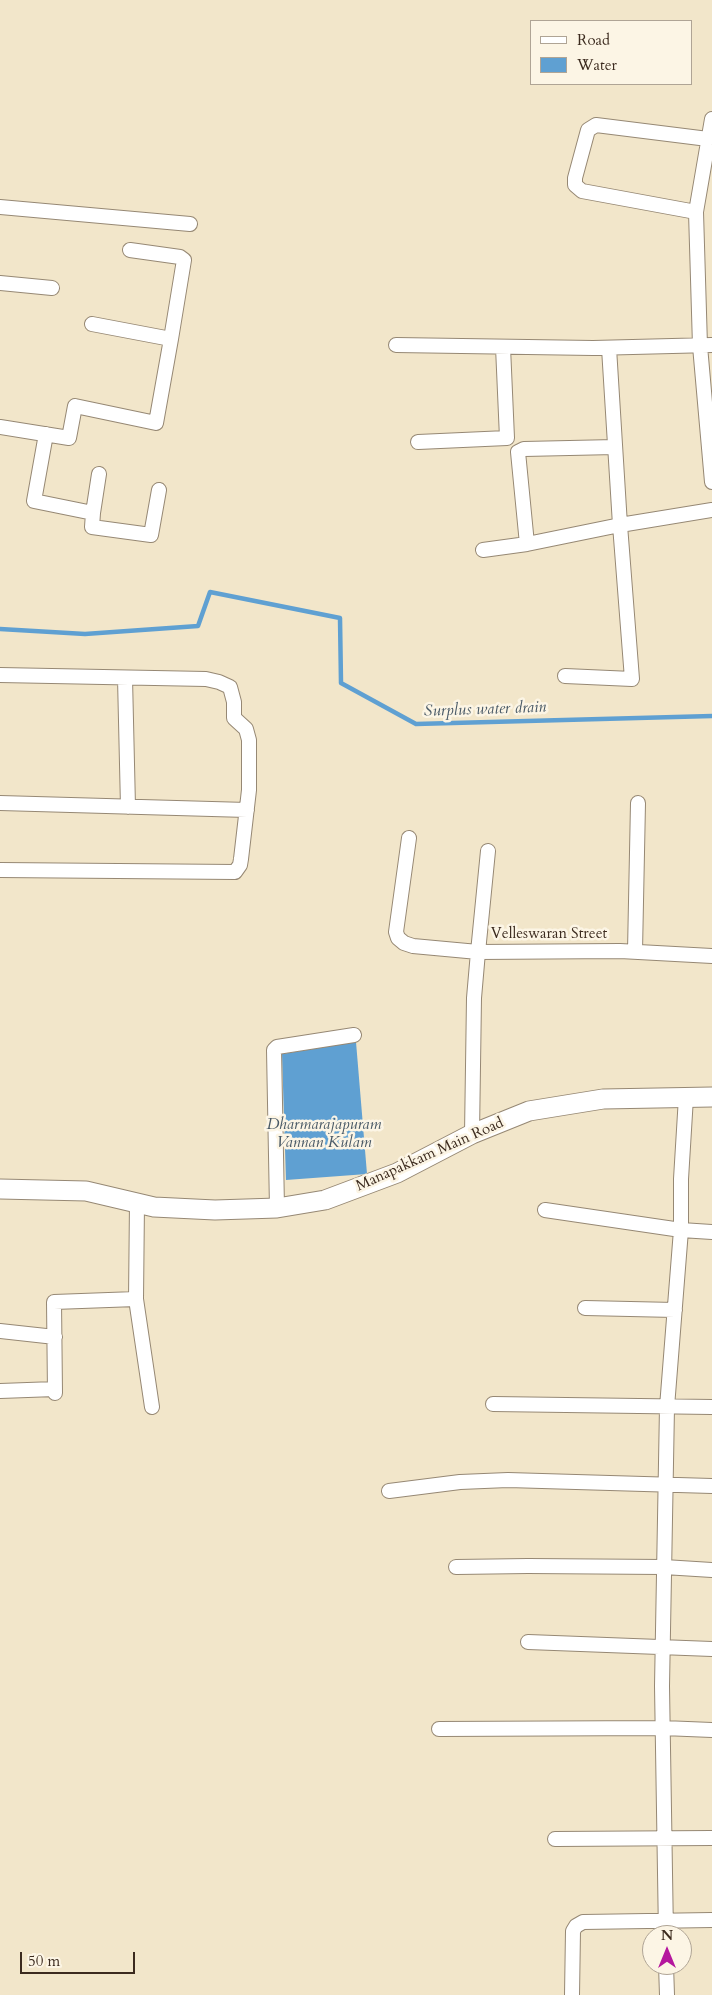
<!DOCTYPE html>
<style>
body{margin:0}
#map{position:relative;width:712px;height:1995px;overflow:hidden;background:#f2e6ca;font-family:Cardo,serif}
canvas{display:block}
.legend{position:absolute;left:530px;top:20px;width:162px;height:65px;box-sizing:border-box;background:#fcf5e5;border:1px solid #afa495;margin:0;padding:6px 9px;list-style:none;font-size:15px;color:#3b2a1e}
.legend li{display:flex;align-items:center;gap:10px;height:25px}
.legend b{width:25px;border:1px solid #afa495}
.north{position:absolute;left:642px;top:1925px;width:50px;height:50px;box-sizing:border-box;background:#fcf5e5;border:1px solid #afa495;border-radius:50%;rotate:0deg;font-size:14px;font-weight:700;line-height:20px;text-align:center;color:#3b2a1e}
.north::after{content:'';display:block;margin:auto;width:18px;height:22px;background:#b5179e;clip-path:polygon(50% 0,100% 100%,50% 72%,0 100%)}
.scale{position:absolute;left:20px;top:1952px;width:115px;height:22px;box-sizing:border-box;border:2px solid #3b2a1e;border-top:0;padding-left:6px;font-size:15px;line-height:18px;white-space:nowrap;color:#3b2a1e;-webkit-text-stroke:4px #fcf5e5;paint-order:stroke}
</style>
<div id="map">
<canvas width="712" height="1995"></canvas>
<ul class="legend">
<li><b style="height:6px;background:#fff"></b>Road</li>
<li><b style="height:14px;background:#5fa0d2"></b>Water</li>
</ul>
<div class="north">N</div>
<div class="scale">50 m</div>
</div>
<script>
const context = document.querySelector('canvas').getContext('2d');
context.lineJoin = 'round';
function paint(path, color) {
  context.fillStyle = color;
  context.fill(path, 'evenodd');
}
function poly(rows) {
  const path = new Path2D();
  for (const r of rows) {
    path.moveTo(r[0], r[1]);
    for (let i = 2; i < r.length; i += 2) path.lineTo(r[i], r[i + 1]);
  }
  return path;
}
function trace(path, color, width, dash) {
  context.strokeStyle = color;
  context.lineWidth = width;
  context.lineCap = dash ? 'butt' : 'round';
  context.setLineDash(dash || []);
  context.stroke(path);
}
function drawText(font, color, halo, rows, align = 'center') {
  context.font = font + ' Cardo,serif';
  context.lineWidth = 5;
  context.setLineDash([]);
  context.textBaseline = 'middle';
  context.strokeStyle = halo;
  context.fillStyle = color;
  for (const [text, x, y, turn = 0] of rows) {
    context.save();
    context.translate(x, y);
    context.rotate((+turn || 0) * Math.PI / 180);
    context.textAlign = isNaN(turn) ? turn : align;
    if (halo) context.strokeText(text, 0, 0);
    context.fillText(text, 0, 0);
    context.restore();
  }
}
paint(poly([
 [356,1042,367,1174,286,1180,282,1054]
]), '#5fa0d2');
trace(poly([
 [0,629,85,634,198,626,210,592,340,618,341,683,416,724,712,716]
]), '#5fa0d2', 4.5);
const street = poly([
 [712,119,696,212,700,346,712,482],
 [0,207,190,224],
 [696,212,582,191,575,185,575,178,588,130,596,125,708,139],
 [130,250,180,257,184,260,171,339],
 [0,283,52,288],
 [396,345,593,348,712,345],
 [0,427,69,438,75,406,156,423,171,339,92,324],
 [46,434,34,501,93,513,99,474],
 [418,442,507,438,503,347],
 [615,447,524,449,518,452,527,544,620,525,712,510],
 [93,513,92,527,151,535,159,490],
 [483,550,527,544],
 [0,675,206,679,219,682,230,687,234,702,234,718,246,729,249,740,249,790,241,859,240,865,235,872,0,870],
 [565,676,632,679,620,525,609,348],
 [125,678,128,807],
 [0,803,247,810],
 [409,838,396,932,398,938,404,943,413,946,478,952,488,851],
 [635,951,638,803],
 [472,1134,474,998,478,952,620,951,712,956],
 [137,1203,136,1299,152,1407],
 [277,1208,274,1050,277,1047,354,1035],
 [545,1210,681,1230,712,1232],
 [585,1308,675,1310],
 [0,1331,55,1337],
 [0,1391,55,1389],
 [55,1393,54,1302,136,1299],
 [493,1404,712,1407],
 [389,1491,460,1482,508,1480,712,1486],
 [456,1567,528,1566,664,1567,712,1570],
 [528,1642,712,1649],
 [439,1729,663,1728,712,1730],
 [555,1839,712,1838],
 [666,1935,662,1686,667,1407,681,1230,681,1179,686,1097],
 [666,1965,667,1995],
 [572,1995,573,1931,576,1926,583,1922,712,1920]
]);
const secondary = poly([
 [0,1189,86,1191,154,1207,215,1210,277,1208,325,1200,397,1173,472,1134,529,1111,603,1099,712,1097]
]);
trace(street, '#968874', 16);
trace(secondary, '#968874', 21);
trace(street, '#fff', 14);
trace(secondary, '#fff', 19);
drawText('15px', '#3b2a1e', '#fcf5e5', [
 ["Velleswaran Street",549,935],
 ["Manapakkam Main Road",430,1155,-24]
]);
drawText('italic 16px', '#495966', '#fcf5e5', [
 ["Surplus water drain",485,710,-2],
 ["Dharmarajapuram",324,1125],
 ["Vannan Kulam",324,1143]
]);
</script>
